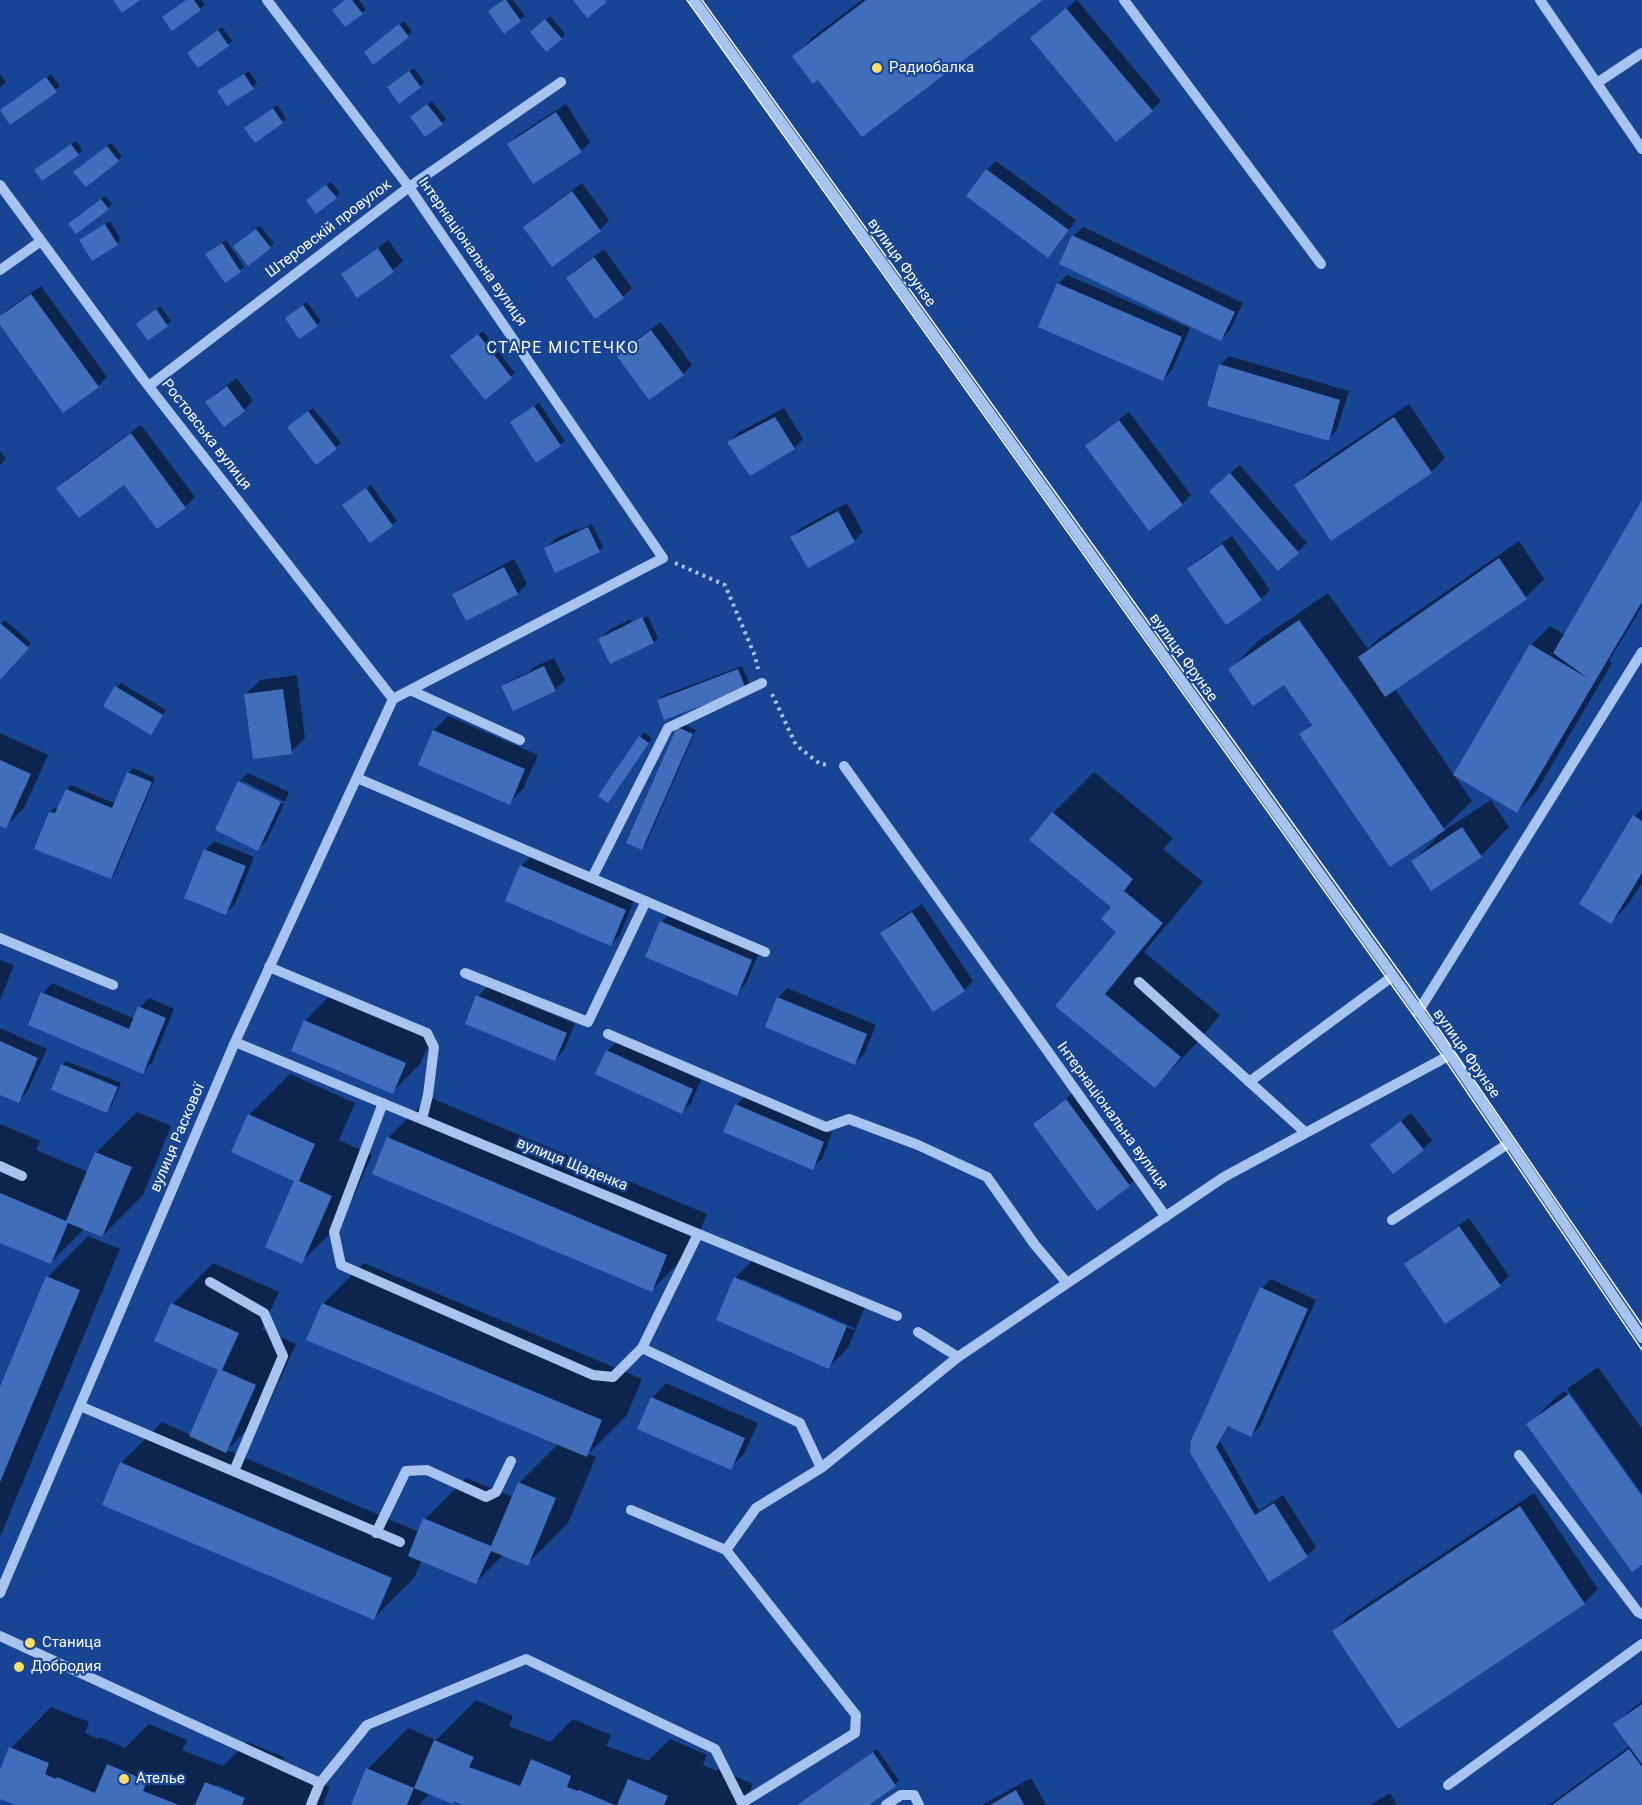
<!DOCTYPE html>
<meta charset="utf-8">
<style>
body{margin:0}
canvas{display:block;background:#174493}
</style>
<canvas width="1642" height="1805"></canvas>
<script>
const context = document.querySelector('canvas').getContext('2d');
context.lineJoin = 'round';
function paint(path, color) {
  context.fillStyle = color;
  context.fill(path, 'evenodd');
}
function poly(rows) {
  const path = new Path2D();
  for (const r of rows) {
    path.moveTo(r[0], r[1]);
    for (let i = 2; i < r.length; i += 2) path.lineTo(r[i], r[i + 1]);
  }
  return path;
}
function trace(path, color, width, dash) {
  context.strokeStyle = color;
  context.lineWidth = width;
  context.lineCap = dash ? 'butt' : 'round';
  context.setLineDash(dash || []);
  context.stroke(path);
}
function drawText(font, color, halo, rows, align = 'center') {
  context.font = font + ' Roboto,sans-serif';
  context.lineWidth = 4.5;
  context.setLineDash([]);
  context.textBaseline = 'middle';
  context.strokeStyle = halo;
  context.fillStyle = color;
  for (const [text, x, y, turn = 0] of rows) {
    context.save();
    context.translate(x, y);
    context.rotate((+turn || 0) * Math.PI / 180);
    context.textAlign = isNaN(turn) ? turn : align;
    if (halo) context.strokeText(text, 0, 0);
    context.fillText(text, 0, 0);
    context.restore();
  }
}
paint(poly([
 [186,0,201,0,205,5,172,29,164,17],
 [346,0,359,0,366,9,362,13],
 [504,0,513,0,525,16,520,20],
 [862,0,1040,0,819,78,794,56,813,37],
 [1077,0,1161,101,1152,110,1041,29],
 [550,16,565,34,561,38,536,28],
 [404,21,412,32,408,36,370,48],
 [222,27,232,41,199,66,193,49],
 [414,68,424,82,420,86,393,83],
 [249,71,257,83,253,87,219,91],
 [0,74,6,82,0,87],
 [51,74,60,86,11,123,6,107],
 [432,101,446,119,442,123,416,113],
 [566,104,590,142,581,151,509,144,518,135],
 [277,105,286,118,282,122,250,124],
 [76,141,82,150,78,154,40,166],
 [111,143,122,156,118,160,79,168],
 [996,161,1076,220,1057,247,1048,256,968,196,987,170],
 [331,182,340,193,336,197,312,196],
 [582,183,609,220,600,230,525,227,534,218],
 [105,196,112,204,108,208,74,220],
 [110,221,121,240,117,244,81,240],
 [260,226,274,243,270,247,239,242],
 [1083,227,1243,303,1230,330,1221,339,1073,236],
 [226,240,244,267,225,281,211,250],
 [388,240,403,261,393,270,358,296,366,257],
 [604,249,632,288,623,297,568,278,577,269],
 [1067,275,1190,328,1172,370,1163,380,1058,284],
 [41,286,107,377,98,386,0,322,0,317,7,310],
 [307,302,321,321,317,325,291,314],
 [160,306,171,321,167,325,142,320],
 [661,322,692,365,683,374,618,355,627,346],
 [483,331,515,373,485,397,456,352],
 [1229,356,1349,391,1337,430,1328,439,1220,365],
 [237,378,253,401,244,410,224,425,207,402,216,393],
 [539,403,565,441,537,460,516,418],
 [1409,404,1445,458,1431,472,1296,485,1310,471],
 [313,408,341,443,317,463,293,423],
 [784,408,803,439,794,448,729,442,738,433],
 [1129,412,1191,495,1182,504,1087,446,1096,437],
 [141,425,195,497,185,507,157,527,125,483,58,488,67,479],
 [0,451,6,459,0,465],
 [1240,465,1307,543,1278,569,1220,482],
 [371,485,397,521,370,541,348,501],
 [847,503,863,532,854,541,792,537,801,528],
 [1642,503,1642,606,1609,661,1612,663,1536,792,1517,811,1531,645,1550,626,1565,635],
 [592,524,603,547,599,551,546,548,555,539,576,529,577,531],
 [1232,536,1270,590,1261,599,1189,569,1198,560],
 [1519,541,1544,579,1526,597,1395,689,1472,801,1442,830,1301,734,1312,723,1284,683,1230,670,1258,641,1328,593,1368,649,1378,639],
 [514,559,527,584,518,593,467,619,454,594,458,590],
 [648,616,658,638,654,642,611,662,600,639,609,630,631,619,632,624],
 [5,620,31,643,0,679,0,624],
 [554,658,565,680,556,689,514,709,503,686,507,682,529,672,534,667],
 [742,666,749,683,745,687,658,701,662,696],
 [297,675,305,738,291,752,246,694,260,680],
 [121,683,166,710,151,733,117,687],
 [448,716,538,755,523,789,509,803,420,764,434,730],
 [683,724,696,730,646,844,642,848,679,728],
 [644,732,652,738,611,797,600,795],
 [0,733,48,755,24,808,5,827,0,825],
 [133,768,155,778,115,873,111,878,50,812,54,808,59,809,67,789,71,785,116,804,129,773],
 [1094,772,1173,838,1163,849,1203,882,1144,952,1220,1015,1195,1045,1155,1086,1057,1005,1118,931,1113,907,1053,813],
 [248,773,289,792,285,802,241,780,241,784,284,804,267,840,258,849,239,782],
 [1491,800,1509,827,1481,856,1431,889,1413,861,1442,832],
 [1642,809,1642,883,1629,903,1611,922,1635,816],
 [214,841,254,857,235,904,226,913,205,850],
 [530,857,634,901,620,935,611,944,521,866],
 [922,904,973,981,964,990,882,933,891,924],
 [671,912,760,951,745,985,736,994,647,956,662,922],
 [0,960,14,965,0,1000],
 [52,983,135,1019,140,1007,149,998,174,1009,152,1063,142,1072,29,1024,43,993],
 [487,987,575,1024,564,1050,555,1060,478,996],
 [787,988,876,1025,864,1054,855,1063,778,998],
 [333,992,433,1035,420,1064,392,1092,305,1021],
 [0,1028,47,1049,27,1092,18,1101,0,1093],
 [616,1042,701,1080,691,1103,682,1112,607,1051],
 [66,1061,121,1083,111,1107,107,1111,62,1065],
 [290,1074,355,1103,339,1140,372,1155,342,1222,301,1262,296,1180,249,1115],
 [1076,1091,1138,1176,1129,1185,1097,1209,1035,1124,1044,1115],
 [745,1096,832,1133,822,1159,812,1168,736,1105],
 [429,1097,707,1214,692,1249,652,1290,388,1138],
 [137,1112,171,1126,143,1195,102,1236,85,1228,50,1263,0,1241,0,1124,40,1141,36,1150,88,1172,96,1153],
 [1411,1113,1432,1140,1423,1149,1372,1145],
 [1469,1218,1509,1276,1500,1285,1406,1265,1415,1256],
 [88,1236,120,1249,0,1537,0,1391,48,1277],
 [754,1259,865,1307,848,1348,829,1367,735,1278],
 [742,1279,855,1328,854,1330,742,1282],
 [213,1263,279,1292,262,1329,296,1344,266,1410,227,1450,419,1532,425,1519,466,1478,513,1497,519,1483,558,1444,323,1304,364,1263,642,1379,627,1415,588,1454,596,1457,568,1523,527,1564,504,1554,476,1582,422,1560,414,1578,373,1619,121,1463,162,1422,191,1435,220,1369,173,1304],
 [1271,1279,1316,1300,1260,1426,1251,1435,1229,1425,1220,1441,1259,1511,1283,1495,1316,1547,1307,1556,1270,1580,1191,1452,1262,1288],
 [1598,1367,1642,1429,1642,1494,1567,1389],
 [666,1383,758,1423,744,1454,730,1468,652,1398],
 [1565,1391,1642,1499,1642,1564,1528,1425,1557,1396],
 [1534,1493,1598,1589,1584,1603,1334,1631,1348,1617],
 [476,1700,513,1716,509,1726,550,1742,573,1719,611,1735,606,1746,648,1761,670,1739,707,1755,703,1765,717,1771,718,1769,753,1784,745,1805,466,1805,430,1793,419,1805,350,1805,355,1800,368,1769,408,1728,436,1740],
 [1642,1701,1642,1805,1549,1805,1630,1746,1615,1725,1629,1711],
 [51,1707,89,1722,85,1733,98,1739,100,1737,125,1748,149,1724,187,1740,182,1750,223,1766,247,1742,284,1757,280,1768,330,1787,323,1805,20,1805,0,1797,0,1774,11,1748],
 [216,1785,232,1791,231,1794,214,1787],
 [877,1749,899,1781,867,1805,797,1805],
 [1031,1778,1046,1805,982,1805],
 [1390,1793,1397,1805,1370,1805]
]), '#0007');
paint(poly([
 [113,0,140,0,122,13],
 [186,0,194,0,201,10,172,31,162,17],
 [345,0,352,0,363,14,345,27,332,10],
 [504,0,506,0,521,21,504,34,488,11],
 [573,0,605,0,607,2,587,18],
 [866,0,1043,0,862,137,818,80,813,84,792,56],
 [1066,8,1153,111,1116,142,1030,38],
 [545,19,562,39,546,52,530,32],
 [399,24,409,37,373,65,364,52],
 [218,30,229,46,198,68,187,53],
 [409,71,421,87,399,104,387,87],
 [244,74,254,89,227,106,217,91],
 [46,77,57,92,10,125,0,110],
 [427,104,443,124,425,137,410,117],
 [273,108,283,123,255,143,244,128],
 [556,112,582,152,533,184,507,144],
 [71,144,79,155,42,181,34,170],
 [107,146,119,161,86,187,73,172],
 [986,169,1069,230,1048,258,966,196],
 [326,185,337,198,316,214,306,200],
 [572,191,601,231,552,267,523,227],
 [101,199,109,209,76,234,68,224],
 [105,224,118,245,92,261,79,240],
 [256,229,271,248,248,266,233,246],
 [1072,235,1235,312,1221,341,1059,264],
 [222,243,241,272,225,283,205,254],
 [378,248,394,272,357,298,341,274],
 [594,257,624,298,595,319,566,278],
 [1057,283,1182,337,1163,381,1038,327],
 [31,294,99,387,63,413,0,325,0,316],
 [303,305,318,326,299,339,285,318],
 [156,309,168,326,148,341,136,324],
 [651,330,684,375,649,400,616,355],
 [478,334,512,378,485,400,450,356],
 [1219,364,1340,400,1329,441,1207,406],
 [227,386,245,411,224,427,205,402],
 [534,406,561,446,536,463,510,422],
 [308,411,337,449,316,465,287,427],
 [775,417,795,449,750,476,727,442],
 [1394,417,1432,473,1331,541,1294,485],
 [1119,420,1183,505,1149,531,1085,446],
 [131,433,186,508,157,529,124,485,79,518,56,488],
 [1230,473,1299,553,1278,571,1209,491],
 [366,488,393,526,370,543,342,505],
 [1642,500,1642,602,1517,813,1453,775,1530,644,1589,679,1553,653],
 [838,511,855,542,808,568,790,537],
 [588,527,600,552,555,573,544,548],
 [1222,544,1262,600,1226,625,1187,569],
 [1499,558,1527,599,1385,697,1358,657],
 [504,567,518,594,466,621,452,594],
 [642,617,654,643,610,664,598,639],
 [1299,620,1354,697,1445,830,1390,867,1299,734,1312,725,1284,685,1253,706,1228,669],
 [0,623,29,648,0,680],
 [544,666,556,691,513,711,501,686],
 [738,669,746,689,664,720,657,700],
 [115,686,163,715,151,735,103,706],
 [283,689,292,754,253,759,244,694],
 [677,727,693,734,642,850,626,843],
 [433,730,525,769,510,805,418,765],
 [639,736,649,743,608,803,598,796],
 [0,760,31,774,6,829,0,826],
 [127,772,152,782,111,879,34,849,49,812,55,813,66,789,112,808],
 [238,781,281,802,258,851,215,830],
 [1052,812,1133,879,1124,891,1163,923,1105,994,1181,1057,1155,1088,1055,1006,1116,932,1101,919,1111,907,1029,840],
 [1633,815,1642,821,1642,873,1611,924,1579,904],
 [1462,827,1482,857,1431,891,1411,861],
 [204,849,246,866,226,915,184,898],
 [520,865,626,910,611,946,505,901],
 [912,912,965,991,933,1012,880,933],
 [660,921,752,960,737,996,645,957],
 [41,992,129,1029,138,1006,166,1018,143,1074,28,1025],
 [476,995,567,1033,555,1061,465,1024],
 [777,997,867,1034,855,1065,765,1027],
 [304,1020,406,1063,393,1094,291,1051],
 [0,1041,38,1058,19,1103,0,1095],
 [606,1050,693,1089,682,1114,595,1074],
 [61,1064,118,1087,107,1113,51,1090],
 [1066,1099,1130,1186,1097,1211,1033,1124],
 [735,1104,824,1142,813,1170,723,1132],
 [248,1114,315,1144,299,1181,332,1196,302,1264,265,1247,294,1181,231,1152],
 [1401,1121,1424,1150,1393,1174,1370,1145],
 [387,1137,667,1255,652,1292,372,1174],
 [95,1152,132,1167,102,1237,68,1223,51,1264,0,1243,0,1193,66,1221],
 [1459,1226,1501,1286,1445,1324,1404,1264],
 [46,1276,80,1290,0,1482,0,1387],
 [734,1277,847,1326,829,1369,716,1320],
 [1260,1287,1308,1309,1251,1437,1228,1426,1216,1447,1255,1515,1274,1503,1308,1557,1269,1582,1190,1453,1191,1440,1203,1415],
 [171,1303,239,1333,222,1370,256,1385,226,1453,189,1436,218,1370,154,1341],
 [322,1303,602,1420,587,1457,306,1340],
 [1569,1394,1642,1496,1642,1565,1632,1572,1526,1424],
 [651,1397,745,1438,731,1470,637,1429],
 [120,1462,392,1578,374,1620,102,1505],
 [518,1482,556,1498,528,1566,491,1551,476,1584,408,1556,423,1518,491,1546],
 [1520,1506,1585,1604,1398,1729,1332,1631],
 [1642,1704,1642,1764,1613,1724],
 [434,1740,474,1757,469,1767,520,1786,531,1759,571,1776,567,1787,578,1791,579,1790,615,1805,463,1805,454,1801,453,1804,414,1788],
 [9,1747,49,1763,45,1774,56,1779,57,1777,95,1793,107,1764,147,1781,143,1791,179,1805,16,1805,0,1799,0,1770],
 [1629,1749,1642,1767,1642,1805,1552,1805],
 [873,1752,896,1786,869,1805,797,1805],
 [366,1768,414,1788,407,1805,351,1805],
 [628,1779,668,1796,664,1805,617,1805],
 [205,1782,245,1798,242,1805,195,1805],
 [1016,1790,1024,1805,990,1805]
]), '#406ebb');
trace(poly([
 [675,563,725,585,755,656,758,669],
 [772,694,796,745,820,764,830,765]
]), '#a7c3f0', 4, [3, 4.5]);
trace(poly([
 [267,0,409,187,663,558,393,699],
 [694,0,1450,1055,1642,1338],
 [1124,0,1321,264],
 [1540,0,1642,149],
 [1597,83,1642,53],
 [0,185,143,379,393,699],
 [0,270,41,241],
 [149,386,409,187,561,82],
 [410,690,520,740],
 [844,766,1166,1217],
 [357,778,765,952],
 [592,878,668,728,762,683],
 [0,938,113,985],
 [269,967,427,1033,434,1047,428,1095,422,1119],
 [465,973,588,1022,646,901],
 [1139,982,1306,1133],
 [1418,1012,1642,652],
 [608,1034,826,1127,849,1119,918,1145,987,1177,1035,1245,1067,1283],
 [235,1042,897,1316],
 [1249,1082,1393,976],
 [383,1103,334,1232,341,1265,593,1375,613,1377,642,1348,698,1234],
 [0,1166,22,1176],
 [1392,1220,1509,1143],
 [210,1282,264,1313,283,1356,234,1471],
 [918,1332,958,1357],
 [642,1348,800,1423,821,1468],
 [80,1406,400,1542],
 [1519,1455,1638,1612,1642,1614],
 [631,1510,726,1550,856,1715,855,1733,742,1803],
 [376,1533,406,1471,427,1470,486,1497,496,1492,511,1461],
 [726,1550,756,1508,821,1468,958,1357,1224,1177,1450,1055],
 [0,1593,235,1042,393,699],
 [0,1636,320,1783],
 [1448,1785,1642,1644],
 [311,1805,320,1783,367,1725,526,1659,715,1749,743,1805],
 [886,1805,901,1795,914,1795,919,1805]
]), '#a7c3f0', 10);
trace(poly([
 [687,0,1444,1058,1642,1350],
 [702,0,1408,984,1642,1325]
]), '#fff', 1.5);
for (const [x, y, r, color] of [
 [877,68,6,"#ffde67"],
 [30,1643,6,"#ffde67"],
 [19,1667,6,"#ffde67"],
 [124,1779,6,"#ffde67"]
]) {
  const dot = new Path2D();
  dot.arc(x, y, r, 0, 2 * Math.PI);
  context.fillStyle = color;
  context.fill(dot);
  trace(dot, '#174493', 2);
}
drawText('15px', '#fff', '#174493', [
 ["Радиобалка",889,68],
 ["Станица",42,1643],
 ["Добродия",31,1667],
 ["Ателье",136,1779]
], 'left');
drawText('15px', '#fff', '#174493', [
 ["Штеровскій провулок",329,229,-37],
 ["Інтернаціональна вулиця",472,252,55],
 ["вулиця Фрунзе",901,263,54],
 ["Ростовська вулиця",206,435,52],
 ["вулиця Фрунзе",1183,658,54],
 ["вулиця Фрунзе",1466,1054,55],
 ["Інтернаціональна вулиця",1112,1116,54],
 ["вулиця Раскової",178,1138,-67],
 ["вулиця Щаденка",572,1165,22]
]);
context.letterSpacing = '1.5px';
drawText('16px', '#fff', '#174493', [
 ["СТАРЕ МІСТЕЧКО",563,349]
]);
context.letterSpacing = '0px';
</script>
